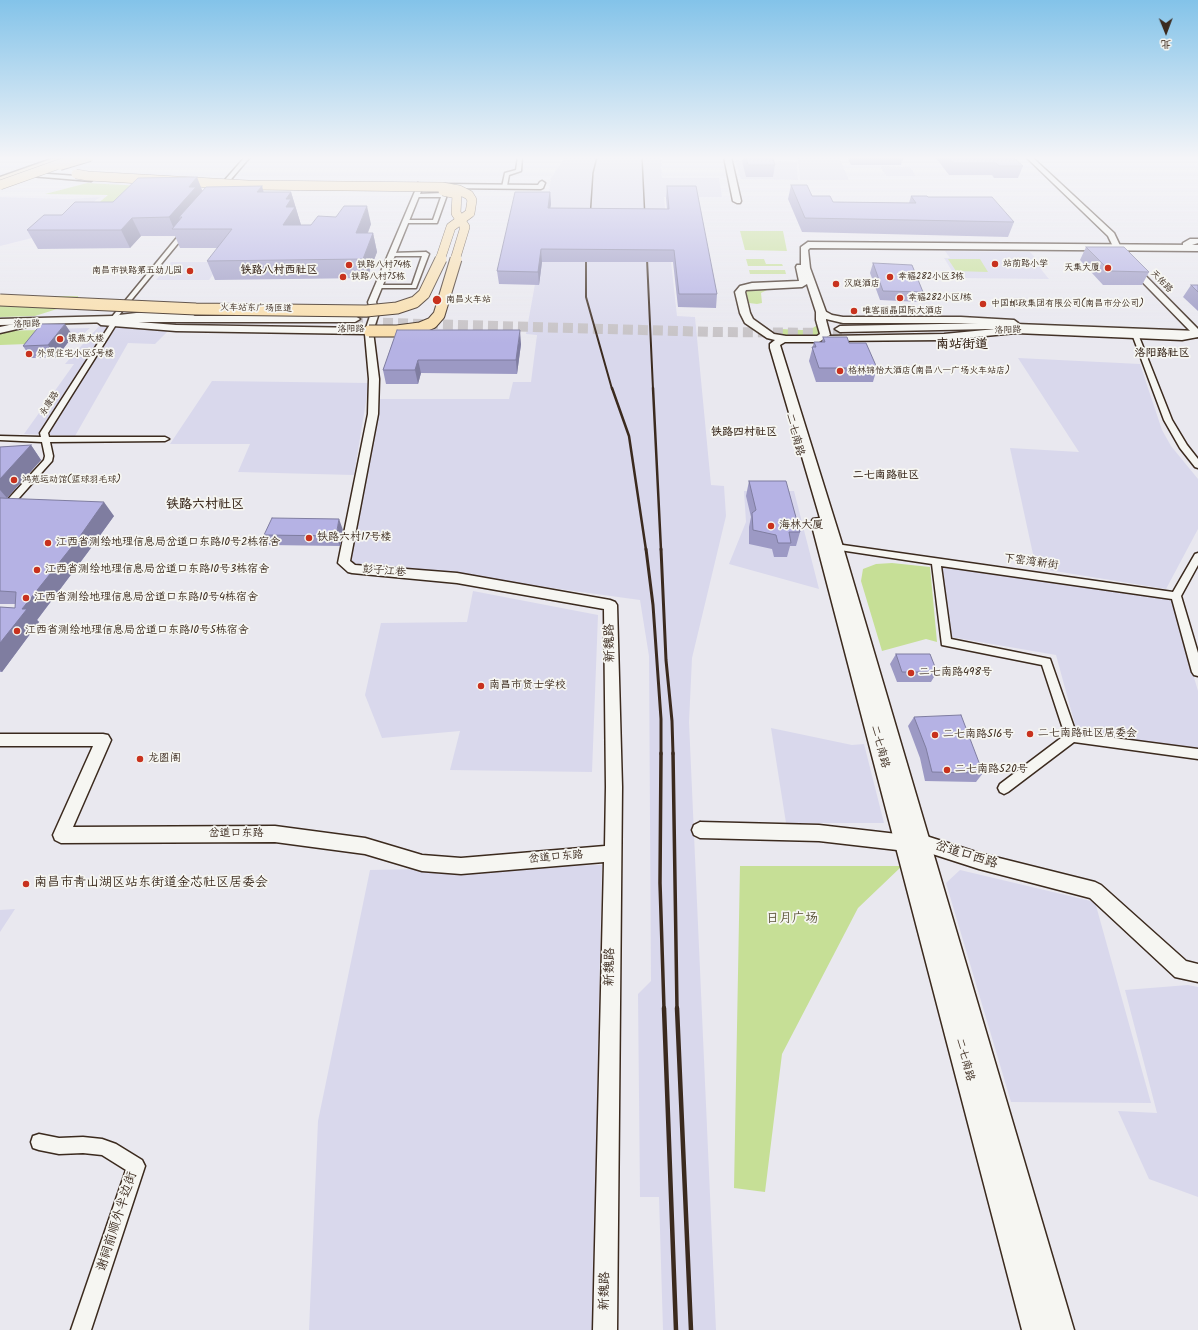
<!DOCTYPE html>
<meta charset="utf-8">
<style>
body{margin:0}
#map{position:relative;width:1198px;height:1330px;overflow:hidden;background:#e9e8ef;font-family:Kalam,"LXGW WenKai TC",sans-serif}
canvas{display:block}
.north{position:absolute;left:1146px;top:12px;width:40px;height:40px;-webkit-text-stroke:3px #f6f6f2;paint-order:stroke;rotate:179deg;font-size:11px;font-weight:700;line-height:16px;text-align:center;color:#3b2a1e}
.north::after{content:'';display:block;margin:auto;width:14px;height:18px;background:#3b2a1e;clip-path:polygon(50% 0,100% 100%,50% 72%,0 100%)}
</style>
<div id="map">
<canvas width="1198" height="1330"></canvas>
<div class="north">北</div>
</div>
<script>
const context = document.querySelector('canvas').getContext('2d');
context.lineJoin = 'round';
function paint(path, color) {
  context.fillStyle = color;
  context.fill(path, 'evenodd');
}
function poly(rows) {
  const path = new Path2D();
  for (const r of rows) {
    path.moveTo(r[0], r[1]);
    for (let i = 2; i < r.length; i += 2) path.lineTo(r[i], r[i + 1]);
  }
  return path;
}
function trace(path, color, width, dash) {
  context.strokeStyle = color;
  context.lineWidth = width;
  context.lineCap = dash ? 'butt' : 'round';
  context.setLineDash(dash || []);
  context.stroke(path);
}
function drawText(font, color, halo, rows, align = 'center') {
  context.font = font + ' Kalam,"LXGW WenKai TC",sans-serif';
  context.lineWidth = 3.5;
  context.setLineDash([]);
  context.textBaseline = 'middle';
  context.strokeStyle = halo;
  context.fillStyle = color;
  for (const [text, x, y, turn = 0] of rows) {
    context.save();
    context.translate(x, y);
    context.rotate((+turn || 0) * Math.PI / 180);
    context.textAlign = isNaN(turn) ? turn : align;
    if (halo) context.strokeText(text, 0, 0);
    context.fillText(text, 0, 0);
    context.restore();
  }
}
paint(poly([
 [565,157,661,157,662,178,719,178,722,197,664,197,677,316,695,317,711,485,724,486,726,516,692,658,689,722,716,1330,663,1330,659,1197,640,1197,638,994,651,981,649,656,640,600,523,584,348,566,378,399,509,399,513,382,531,382,537,335,526,334,535,284,551,178],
 [798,157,839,157,849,180,800,180],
 [735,160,797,162,798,180,741,179],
 [880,166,910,167,916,176,886,176],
 [0,197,69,199,100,197,56,232,0,246],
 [945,251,1030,252,1045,268,1040,268,1049,279,958,278,955,276,944,258,950,258],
 [171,262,222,262,209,280,156,280],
 [100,325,168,331,155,344,128,343,75,436,24,434,74,364,65,364],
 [90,328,73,343,34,344,46,329],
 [1018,358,1140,364,1162,430,1171,446,1198,479,1198,529,1166,589,1036,568,1010,448,1079,452],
 [212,381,369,383,354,475,238,472,250,444,170,444],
 [744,491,794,491,819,589,729,564,746,522],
 [942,565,1171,599,1198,691,1198,749,1077,732,1056,655,951,637],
 [473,591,598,615,592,772,450,770,460,731,382,738,365,695,381,623,467,622],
 [771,728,852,745,864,744,884,823,786,823],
 [602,865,592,1330,309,1330,318,1121,370,870],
 [960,870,1095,902,1151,1103,1011,1102,946,883],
 [15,909,0,932,0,910],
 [1188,985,1198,987,1198,1197,1149,1179,1118,1111,1157,1113,1125,990]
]), '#d9d8ec');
paint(poly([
 [87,183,143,186,122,211,90,210,108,195,45,194],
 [740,231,783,231,787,251,745,250],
 [746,259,764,259,766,264,782,264,783,266,748,266],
 [948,259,980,259,988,272,956,271],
 [749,270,785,270,786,274,750,274],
 [751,288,768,288,767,290,761,293,762,303,757,304,749,303,746,292],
 [0,296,78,296,79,302,35,316,0,317],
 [816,326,820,326,823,333,816,336,783,337,775,335,773,333,775,330,780,329,802,330,811,329],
 [39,330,27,344,0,345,0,331],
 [892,563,930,567,937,642,926,639,882,651,861,581,863,569,876,564],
 [740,866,902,866,858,908,782,1054,765,1192,734,1188]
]), '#c6df96');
trace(poly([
 [353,322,715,332,842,333]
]), '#c6c2c5', 10, [10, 5]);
const minor = poly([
 [245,157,250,157,221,191,217,191,217,189,245,157],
 [518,157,522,157,521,171,509,175,507,186,502,187,505,173,516,170,518,157],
 [444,193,447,195,437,223,404,223,403,222,406,220,433,220,441,197,417,197,415,196,415,194,444,193],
 [184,229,189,230,115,320,111,320,111,318,184,229],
 [426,252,429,254,416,288,376,288,375,287,378,285,412,285,422,256,392,256,390,255,390,253,426,252],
 [114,321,117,323,48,433,49,437,165,437,169,439,165,441,50,442,53,456,52,461,3,516,0,517,0,508,44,460,45,456,42,442,0,440,0,436,41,437,40,433,111,323,114,321],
 [1135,332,1138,334,1172,420,1187,445,1198,459,1198,468,1195,467,1180,448,1164,420,1132,334,1135,332],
 [836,544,1173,592,1195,554,1198,553,1198,565,1181,596,1198,653,1198,676,1194,675,1192,672,1172,599,941,566,951,639,1050,659,1076,733,1198,749,1198,759,1074,742,1008,792,1004,794,1000,792,998,788,1000,784,1065,735,1042,665,942,645,932,564,833,549,831,547,836,544],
 [39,1134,59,1138,83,1137,102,1139,116,1144,142,1160,145,1166,91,1330,71,1330,126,1170,102,1155,83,1153,59,1154,39,1150,33,1148,31,1142,33,1136,39,1134]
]);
const tertiary = poly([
 [1026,157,1032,157,1114,233,1124,254,1198,329,1198,337,1182,340,1016,333,944,340,826,341,825,339,826,337,829,336,944,334,1016,327,1182,334,1192,333,1118,257,1108,236,1026,157],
 [20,172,91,177,94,179,91,181,18,175,17,174,20,172],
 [542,181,545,183,543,188,541,189,442,188,439,186,442,184,538,185,540,182,542,181],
 [418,183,420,184,422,189,376,302,379,313,373,331,379,379,378,414,350,561,355,565,457,573,610,600,615,602,617,605,622,787,617,1330,593,1330,604,862,461,874,422,871,365,854,275,842,61,843,55,840,53,835,93,746,0,746,0,734,103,734,108,735,111,740,73,827,275,826,365,838,422,855,461,858,605,846,606,787,604,609,457,583,352,573,348,572,338,563,368,414,369,379,365,334,176,331,101,325,97,322,101,319,176,325,366,328,370,316,359,316,355,313,359,310,370,310,368,302,416,189,415,185,418,183],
 [1190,239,1198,239,1198,243,1186,247,1183,247,1183,243,1190,239],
 [821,309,832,315,843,317,961,317,1014,320,1018,323,1014,326,961,323,843,323,826,319,817,312,821,309],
 [162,310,192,311,196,314,192,317,162,316,119,321,115,318,119,315,162,310],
 [23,322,27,325,26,327,0,333,0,327,23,322],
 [700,822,819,825,906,835,920,834,979,853,1095,882,1101,885,1186,961,1198,964,1198,982,1175,977,1090,898,979,869,920,850,906,851,819,841,700,838,694,835,692,830,694,825,700,822]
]);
const secondary = poly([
 [724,157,731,157,741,201,740,203,737,203,733,201,724,157],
 [808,242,1198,245,1198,251,810,248,808,250,810,268,826,312,826,320,830,335,819,342,785,342,780,345,843,547,1074,1330,1022,1330,811,522,813,519,820,518,770,348,770,344,775,340,767,338,745,323,740,313,735,292,740,286,752,283,799,281,796,267,797,265,801,265,801,247,808,242],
 [807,284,816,312,816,320,820,334,817,336,786,336,774,334,753,319,750,313,745,292,746,290,802,287,807,284],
 [113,316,355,316,360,319,355,322,113,322,0,325,0,319,113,316],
 [990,323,1198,331,1198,337,990,329,840,332,835,329,840,326,990,323]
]);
const primary = poly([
 [57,157,68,157,0,182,0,177,57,157]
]);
trace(minor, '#3b2a1e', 3);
trace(tertiary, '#3b2a1e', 3);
trace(secondary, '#3b2a1e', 3);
trace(primary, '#3b2a1e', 3);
paint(minor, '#f6f6f2');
paint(tertiary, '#f6f6f2');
paint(secondary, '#f6f6f2');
paint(primary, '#f9deab');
trace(poly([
 [642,157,645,219],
 [590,219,593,173,597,157],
 [647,251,647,260],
 [586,260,587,251]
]), '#3b2a1e', 1.5);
trace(poly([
 [586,259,586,297,612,389],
 [647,259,653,389]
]), '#3b2a1e', 2);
trace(poly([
 [612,388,629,436,646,550],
 [653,388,661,550]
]), '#3b2a1e', 2.5);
trace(poly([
 [646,549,653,605,661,719,661,754],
 [661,549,666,660,672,721,673,754]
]), '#3b2a1e', 3);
trace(poly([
 [661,753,660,883,664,1009],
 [673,753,677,1009]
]), '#3b2a1e', 3.5);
trace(poly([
 [664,1008,676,1330],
 [677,1008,691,1330]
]), '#3b2a1e', 4.5);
const primaryBridge = poly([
 [60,166,90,157]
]);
const trunkBridgeFar1 = poly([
 [76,174,88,176,248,185,442,187,459,190,469,195,472,200,470,213,451,227,440,260],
 [0,185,79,157],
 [443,191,457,194,456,213,465,227,455,260]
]);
const trunkBridge = poly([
 [0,300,196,309,366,311,397,308,415,302,424,294,441,259],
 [369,331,397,331,420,328,432,323,439,315,456,259]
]);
trace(primaryBridge, '#3b2a1e', 10, []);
trace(trunkBridgeFar1, '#3b2a1e', 10, []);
trace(trunkBridge, '#3b2a1e', 13, []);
trace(primaryBridge, '#f9deab', 8);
trace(trunkBridgeFar1, '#f9deab', 9);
trace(trunkBridge, '#f9deab', 11);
paint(poly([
 [743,157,772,157,775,165,773,177,746,177,742,161],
 [847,157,903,157,901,165,851,165],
 [935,157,1013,157,1023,166,1018,178,994,178,992,175,949,175],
 [791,185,812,196,833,202,909,203,911,196,928,197,1014,222,1008,237,802,232,788,199],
 [667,186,717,294,716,308,678,307,673,262,542,262,539,285,499,284,497,271,550,192,551,204,550,208,667,209,666,198],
 [203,190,264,192,291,192,301,225,371,224,368,233,373,233,377,252,367,278,215,280,207,261,218,248,180,248,175,236,141,236,130,248,38,249,27,230,113,202],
 [1086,247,1149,272,1142,285,1103,285,1080,260],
 [873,263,923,292,919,302,880,300,870,273],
 [1191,285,1198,285,1198,311,1183,297],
 [397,330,521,344,517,374,421,373,418,384,386,384,383,370],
 [73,336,56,358,31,358,23,346],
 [823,337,849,343,877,368,873,382,816,382,809,361,814,342,822,342],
 [31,445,41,460,7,498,114,516,88,552,37,620,39,622,2,672,0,672,0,607,15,608,15,604,0,604,0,447],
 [749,481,800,532,796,546,790,546,787,557,774,557,772,549,749,544,749,527,751,517,746,496],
 [343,530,340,546,269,545,264,535],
 [896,654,937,672,931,682,897,682,890,664],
 [914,717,983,773,976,782,925,781,920,758,908,726]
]), '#9c99c4');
paint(poly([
 [197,177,204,195,182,217,179,217,184,228,174,229,169,217,189,187],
 [262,186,267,204,257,192],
 [291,192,301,225,283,225,286,199],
 [550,192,551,204,548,220,548,208],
 [367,206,371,224,360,252,356,233],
 [132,218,141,236,130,248,121,230],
 [373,233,377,252,367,278,363,259],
 [541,249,542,262,539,285,538,272],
 [65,324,73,336,56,358,48,345],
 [520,330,521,344,517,374,516,360],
 [418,360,421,373,418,384,415,370],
 [31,445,41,460,7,498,0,490,0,479],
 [104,502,114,516,88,552,37,620,39,622,2,672,0,670,0,643,22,609],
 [339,519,343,530,340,546,336,536]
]), '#7f7da0');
const building = poly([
 [746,157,772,157,775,165,748,165,746,157],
 [948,157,1013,157,1023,166,999,166,996,163,953,163,948,157],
 [197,177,189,187,196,187,169,217,132,218,121,230,27,230,44,215,62,215,75,202,113,202,138,178,197,177],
 [791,185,807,185,812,196,830,196,833,202,916,203,911,196,927,196,928,197,992,197,1014,222,805,218,791,185],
 [262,186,257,192,291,192,286,199,291,199,286,207,295,207,283,225,311,225,318,216,336,217,344,206,367,206,356,233,373,233,363,259,207,261,232,229,172,229,182,217,179,217,206,187,262,186],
 [667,186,696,186,717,294,679,294,674,250,541,249,538,272,497,271,515,192,550,192,548,208,669,209,667,186],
 [1086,247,1124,247,1149,272,1110,271,1086,247],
 [873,263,912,265,923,292,883,291,873,263],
 [1191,285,1198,285,1198,292,1191,285],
 [41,324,65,324,48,345,23,346,41,324],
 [397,330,520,330,516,360,418,360,415,370,383,370,397,330],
 [823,337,847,337,849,343,866,343,877,368,819,368,812,347,816,347,814,342,825,342,823,337],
 [31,445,0,479,0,447,31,445],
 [749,481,786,481,800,532,789,532,791,543,778,543,776,535,753,530,752,513,756,510,749,481],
 [0,498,104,502,78,539,22,609,27,609,0,643,0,607,15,608,16,592,0,591,0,498],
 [272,518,339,519,336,536,264,535,272,518],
 [896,654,930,654,937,672,902,672,896,654],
 [961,715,983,773,932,772,926,748,914,717,961,715]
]);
paint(building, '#b5b2e4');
trace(building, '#7f7da0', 1);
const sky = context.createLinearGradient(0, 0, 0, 343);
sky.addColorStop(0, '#83c3e9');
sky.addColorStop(0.46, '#f5f5f8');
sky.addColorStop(1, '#f5f5f800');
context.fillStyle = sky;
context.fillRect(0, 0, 1198, 343);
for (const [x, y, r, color] of [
 [995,264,4,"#c8321e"],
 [349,265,4,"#c8321e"],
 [1108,268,4,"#c8321e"],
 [190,271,4,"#c8321e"],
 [343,277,4,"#c8321e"],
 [890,277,4,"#c8321e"],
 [836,284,4,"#c8321e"],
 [900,298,4,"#c8321e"],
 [437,300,5,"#c8321e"],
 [983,304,4,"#c8321e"],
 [854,311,4,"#c8321e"],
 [60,339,4,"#c8321e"],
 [29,354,4,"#c8321e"],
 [840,371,4,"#c8321e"],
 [14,480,4,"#c8321e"],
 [771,526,4,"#c8321e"],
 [309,538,4,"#c8321e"],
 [48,543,4,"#c8321e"],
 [37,570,4,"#c8321e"],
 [26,598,4,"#c8321e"],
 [17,631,4,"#c8321e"],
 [911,673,4,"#c8321e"],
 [481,686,4,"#c8321e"],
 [1030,734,4,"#c8321e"],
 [935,735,4,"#c8321e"],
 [140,759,4,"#c8321e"],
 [947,770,4,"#c8321e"],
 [26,884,4,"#c8321e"]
]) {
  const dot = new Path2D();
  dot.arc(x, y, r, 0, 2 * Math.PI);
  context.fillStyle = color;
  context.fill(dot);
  trace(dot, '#f6f6f2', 1.5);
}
drawText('9px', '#3b2a1e', '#f6f6f2', [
 ["站前路小学",1003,264],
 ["铁路八村74栋",357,265],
 ["天集大厦",1100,268,"right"],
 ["南昌市铁路第五幼儿园",182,271,"right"],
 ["铁路八村75栋",351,277],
 ["幸福282小区3栋",898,277],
 ["汉庭酒店",844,284],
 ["幸福282小区1栋",908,298],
 ["南昌火车站",446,300],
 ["中国邮政集团有限公司(南昌市分公司)",991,304],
 ["唯客丽晶国际大酒店",862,311],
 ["银燕大楼",68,339],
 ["外贸住宅小区5号楼",37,354],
 ["格林锦怡大酒店(南昌八一广场火车站店)",848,371],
 ["鸿苑运动馆(篮球羽毛球)",22,480]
], 'left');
drawText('9px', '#3b2a1e', '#f6f6f2', [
 ["天佑路",1161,282,46],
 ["火车站东广场匝道",256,309,1],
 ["洛阳路",27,325,-2],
 ["洛阳路",351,330,-1],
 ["洛阳路",1008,331,-2],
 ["永康路",50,404,-57]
]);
drawText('bold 11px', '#3b2a1e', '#f6f6f2', [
 ["铁路八村西社区",279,271],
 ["洛阳路社区",1162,354],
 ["铁路四村社区",744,433],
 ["二七南路社区",886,476]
]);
drawText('11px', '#3b2a1e', '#f6f6f2', [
 ["二七南路",794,435,75],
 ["下窑湾新街",1031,563,8],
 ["彭子江巷",384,572,5],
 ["二七南路",879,747,75],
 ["岔道口东路",236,834],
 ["岔道口东路",556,858,-5],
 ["二七南路",964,1060,75]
]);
drawText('11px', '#3b2a1e', '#f6f6f2', [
 ["海林大厦",779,526],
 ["铁路六村17号楼",317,538],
 ["江西省测绘地理信息局岔道口东路10号2栋宿舍",56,543],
 ["江西省测绘地理信息局岔道口东路10号3栋宿舍",45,570],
 ["江西省测绘地理信息局岔道口东路10号4栋宿舍",34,598],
 ["江西省测绘地理信息局岔道口东路10号5栋宿舍",25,631],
 ["二七南路498号",919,673],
 ["南昌市贤士学校",489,686],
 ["二七南路社区居委会",1038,734],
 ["二七南路516号",943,735],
 ["龙图阁",148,759],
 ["二七南路520号",955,770]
], 'left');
drawText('bold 13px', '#3b2a1e', '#f6f6f2', [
 ["南站街道",962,346]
]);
drawText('bold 13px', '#3b2a1e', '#f6f6f2', [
 ["铁路六村社区",205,506]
]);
drawText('13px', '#3b2a1e', '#f6f6f2', [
 ["新魏路",611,643,-91],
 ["岔道口西路",966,856,17],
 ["新魏路",611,967,-89],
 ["谢祠前顺外半边街",118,1222,-72],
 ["新魏路",606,1291,-89]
]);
drawText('13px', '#3b2a1e', '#f6f6f2', [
 ["南昌市青山湖区站东街道金芯社区居委会",34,884]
], 'left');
drawText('13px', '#5e573c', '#f6f6f2', [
 ["日月广场",792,920]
]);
</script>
